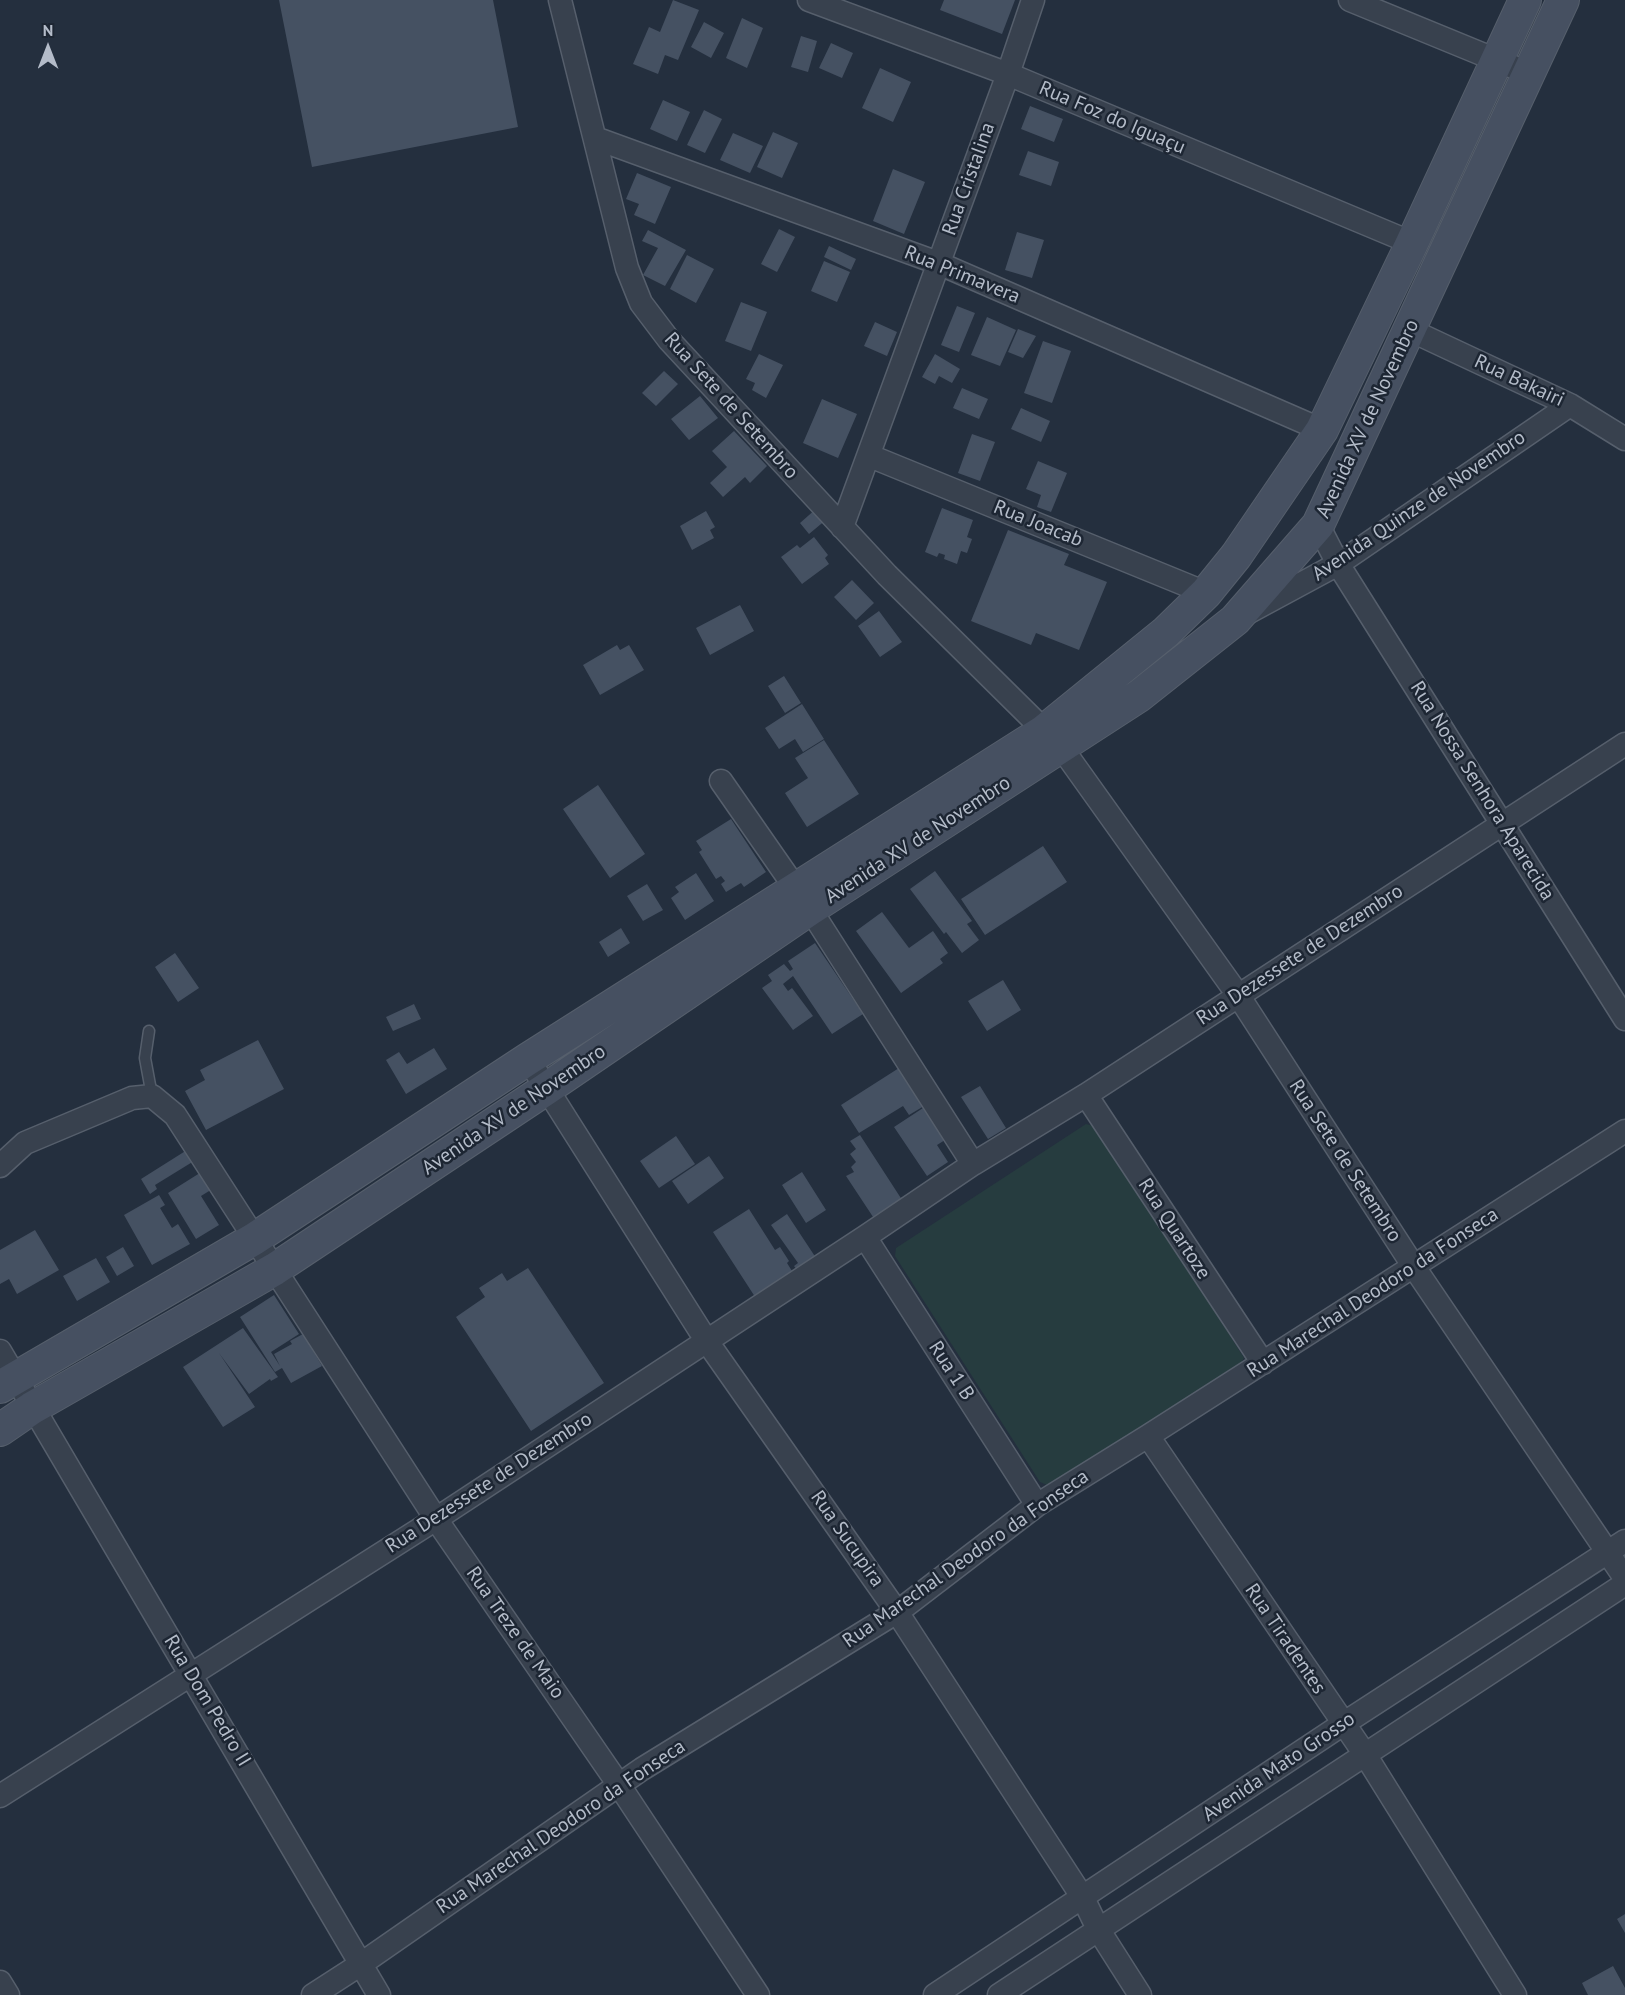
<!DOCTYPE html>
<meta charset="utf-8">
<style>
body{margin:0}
#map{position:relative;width:1625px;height:1995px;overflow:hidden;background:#242f3e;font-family:"PT Sans",sans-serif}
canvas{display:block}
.north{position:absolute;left:18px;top:18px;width:60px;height:60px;-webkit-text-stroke:4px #1d2633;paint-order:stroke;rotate:0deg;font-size:16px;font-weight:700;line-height:24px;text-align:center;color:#b4bcc9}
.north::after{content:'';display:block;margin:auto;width:21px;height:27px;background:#b4bcc9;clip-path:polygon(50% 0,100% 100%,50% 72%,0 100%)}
</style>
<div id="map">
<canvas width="1625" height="1995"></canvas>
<div class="north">N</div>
</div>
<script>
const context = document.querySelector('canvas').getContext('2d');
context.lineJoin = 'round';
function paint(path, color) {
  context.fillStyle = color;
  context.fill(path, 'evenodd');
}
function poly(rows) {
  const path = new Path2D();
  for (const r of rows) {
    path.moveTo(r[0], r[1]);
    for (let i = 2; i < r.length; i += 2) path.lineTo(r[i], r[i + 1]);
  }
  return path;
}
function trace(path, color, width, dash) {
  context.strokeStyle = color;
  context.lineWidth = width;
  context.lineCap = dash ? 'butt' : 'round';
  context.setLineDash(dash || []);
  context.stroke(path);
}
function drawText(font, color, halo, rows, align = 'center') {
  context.font = font + ' "PT Sans",sans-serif';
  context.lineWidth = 5;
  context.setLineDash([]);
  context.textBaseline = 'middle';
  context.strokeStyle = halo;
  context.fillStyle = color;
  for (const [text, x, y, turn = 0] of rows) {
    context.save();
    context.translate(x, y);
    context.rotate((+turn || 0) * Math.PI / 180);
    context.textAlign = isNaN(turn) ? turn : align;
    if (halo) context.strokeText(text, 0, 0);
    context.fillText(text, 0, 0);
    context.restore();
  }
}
paint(poly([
 [1086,1124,1098,1127,1244,1358,1238,1368,1047,1485,1040,1482,895,1256,896,1248]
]), '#263c3f');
paint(poly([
 [279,0,493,0,518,127,312,167],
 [673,0,699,10,678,60,665,55,658,74,633,64,649,27,660,32],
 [944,0,1015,0,1002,34,940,10],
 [742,18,763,28,747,68,726,58],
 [704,22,724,33,711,58,691,47],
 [801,36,817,41,808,72,791,67],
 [831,43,853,53,842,78,819,68],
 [880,68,911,82,893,122,862,108],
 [663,100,690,112,677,141,650,129],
 [1030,106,1063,119,1054,142,1021,129],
 [704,110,722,119,705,153,687,145],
 [773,132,798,143,782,178,757,167],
 [733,133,763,146,750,173,720,160],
 [1028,151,1059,162,1051,186,1019,175],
 [893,169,925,182,904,234,873,221],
 [637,173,671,187,655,224,634,215,639,204,626,199],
 [779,229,795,237,777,272,761,264],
 [648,230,686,250,665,286,643,275,658,248,642,241],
 [1017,232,1044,240,1032,278,1005,270],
 [829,246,856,259,851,270,824,257],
 [687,255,714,269,696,303,670,289],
 [824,261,850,272,837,302,811,291],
 [741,302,767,312,751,351,725,341],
 [957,306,975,313,959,352,941,345],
 [987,317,1016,330,1000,366,971,355],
 [875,322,897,332,887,356,864,346],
 [1018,329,1036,336,1023,358,1008,352],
 [1043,341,1071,351,1052,403,1024,393],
 [759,354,783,365,766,398,752,390,755,383,746,379],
 [935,354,960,369,952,383,939,376,935,384,922,377],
 [664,371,678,384,656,406,642,393],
 [962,388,988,399,979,419,953,408],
 [700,396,718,418,689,440,671,419],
 [822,399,857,414,838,458,803,443],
 [1021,408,1050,421,1041,442,1011,429],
 [734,431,767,466,750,483,745,477,723,497,710,483,727,467,712,451],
 [972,434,995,442,980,481,958,473],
 [1038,461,1067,473,1051,512,1037,507,1041,495,1026,489],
 [817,508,827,519,809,534,800,523],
 [942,508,973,520,967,537,972,539,967,553,961,551,957,564,944,559,945,555,939,553,937,557,925,552],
 [706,511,715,527,710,530,714,538,692,550,680,526],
 [1008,530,1069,554,1064,565,1107,582,1079,650,1036,633,1031,645,971,621],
 [814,537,828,555,825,558,829,564,802,584,781,557,797,545,800,548],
 [852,580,874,603,856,620,834,597],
 [740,605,754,631,710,655,696,628],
 [879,611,902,642,880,657,858,626],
 [617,645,620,650,629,645,644,670,600,695,583,665],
 [784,676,801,703,785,713,768,686],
 [802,704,824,739,803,752,795,739,779,749,765,728],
 [824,740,859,794,807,827,785,793,808,778,795,758],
 [598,785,645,854,610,878,563,809],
 [731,819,766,872,744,887,741,883,726,892,721,884,725,881,721,876,716,879,699,852,702,850,696,841],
 [1043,846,1067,882,985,935,961,899],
 [935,871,972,921,967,924,979,940,962,953,946,932,944,934,910,889],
 [696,873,714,901,685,920,671,898,679,892,675,887],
 [647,884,663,910,643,921,627,896],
 [882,912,909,948,933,931,948,953,940,959,943,963,901,993,856,931],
 [621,928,630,943,608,957,599,942],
 [815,943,863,1014,832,1034,793,976,783,984,788,991,792,988,813,1016,793,1030,762,988,772,981,768,975,784,964,790,971,793,969,788,961],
 [175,953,199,988,178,1002,155,967],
 [1003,980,1021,1010,987,1031,968,1001],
 [414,1004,421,1019,393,1031,386,1017],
 [258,1040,284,1089,206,1130,185,1091,205,1080,200,1070],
 [434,1048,447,1069,406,1094,386,1060,399,1052,407,1064],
 [899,1068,924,1106,909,1115,903,1106,859,1133,841,1105],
 [980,1086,1006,1128,988,1139,961,1097],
 [923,1108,945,1140,937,1145,948,1162,927,1176,894,1127],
 [860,1135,906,1206,879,1226,846,1176,854,1172,851,1167,856,1162,850,1154,856,1149,850,1141],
 [676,1136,695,1164,659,1188,640,1161],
 [187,1150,194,1161,155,1185,157,1189,150,1194,141,1179],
 [709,1156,724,1178,688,1204,672,1181],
 [203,1171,214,1188,201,1196,219,1225,196,1239,168,1193],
 [802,1172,826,1210,806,1223,782,1185],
 [159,1195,165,1205,160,1208,172,1228,178,1224,190,1244,152,1265,124,1215],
 [749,1209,775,1250,780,1247,789,1261,787,1263,792,1271,789,1273,794,1280,759,1303,713,1232],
 [787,1214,820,1264,800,1274,794,1266,798,1263,771,1225],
 [35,1230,59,1270,17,1294,9,1279,0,1284,0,1250],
 [123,1247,134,1266,117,1276,106,1257],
 [96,1258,110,1282,77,1301,63,1276],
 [528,1268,604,1383,531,1431,456,1317,485,1297,479,1288,502,1273,507,1281],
 [274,1295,299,1334,271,1352,280,1366,274,1354,292,1344,290,1341,303,1334,322,1366,291,1383,282,1368,275,1372,240,1317],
 [243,1328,278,1377,271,1381,270,1379,249,1394,219,1353,255,1407,223,1427,183,1367],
 [1625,1914,1625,1933,1617,1919],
 [1613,1966,1625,1988,1625,1995,1588,1995,1582,1983]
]), '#455162');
const lane = poly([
 [149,1031,145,1058,152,1096]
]);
const street = poly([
 [560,0,627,268,641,303,669,340,887,575,1061,747,1238,995,1414,1267,1625,1578],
 [809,0,1008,74,1412,243],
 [1350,0,1528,73],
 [595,138,938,263,1322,430],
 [1410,330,1570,405,1625,439],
 [870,456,1206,593],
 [1318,525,1338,564,1625,1019],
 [842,527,1008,74,1033,0],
 [1249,612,1338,564,1570,405],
 [721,781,810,909,973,1164],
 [528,1059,706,1340,897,1612,1083,1898,1098,1929,1140,1995],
 [1086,1095,1263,1363],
 [0,1166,25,1143,132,1098,152,1096,175,1115,436,1519,619,1785,758,1995],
 [865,1237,1037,1505],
 [0,1351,379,1995],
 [1148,1436,1366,1756,1515,1995],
 [0,1796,436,1519,865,1237,973,1164,1086,1095,1625,744],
 [0,1982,8,1995],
 [313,1995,361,1964,642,1769,900,1610,1037,1505,1148,1436,1625,1131],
 [935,1995,1343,1724,1625,1541],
 [999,1995,1625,1584]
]);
const secondary = poly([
 [0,1387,254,1239,528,1059,1044,731,1166,632,1206,593,1236,556,1322,430,1412,243,1525,0],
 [0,1430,32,1408,275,1269,546,1089,810,909,1139,696,1235,620,1318,525,1563,0]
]);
trace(lane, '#565f6c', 13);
trace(street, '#565f6c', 25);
trace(secondary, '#565f6c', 34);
trace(lane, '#38414e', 10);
trace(street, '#38414e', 22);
trace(secondary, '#465061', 32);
drawText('20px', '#b4bcc9', '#1d2633', [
 ["Rua Foz do Iguaçu",1112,118,23],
 ["Rua Cristalina",969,179,-70],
 ["Rua Primavera",962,275,22],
 ["Rua Bakairi",1519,381,25],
 ["Rua Sete de Setembro",731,406,48],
 ["Avenida XV de Novembro",1368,419,-65],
 ["Avenida Quinze de Novembro",1419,506,-34],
 ["Rua Joacab",1038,524,22],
 ["Rua Nossa Senhora Aparecida",1482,791,58],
 ["Avenida XV de Novembro",918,840,-33],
 ["Rua Dezessete de Dezembro",1300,955,-33],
 ["Avenida XV de Novembro",514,1110,-34],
 ["Rua Sete de Setembro",1345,1161,57],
 ["Rua Quartoze",1174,1229,57],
 ["Rua Marechal Deodoro da Fonseca",1373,1293,-33],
 ["Rua 1 B",951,1371,57],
 ["Rua Dezessete de Dezembro",489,1483,-33],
 ["Rua Sucupira",847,1539,55],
 ["Rua Marechal Deodoro da Fonseca",966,1559,-35],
 ["Rua Treze de Maio",515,1633,55],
 ["Rua Tiradentes",1285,1639,56],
 ["Rua Dom Pedro II",207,1701,59],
 ["Avenida Mato Grosso",1279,1767,-34],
 ["Rua Marechal Deodoro da Fonseca",561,1827,-34]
]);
</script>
